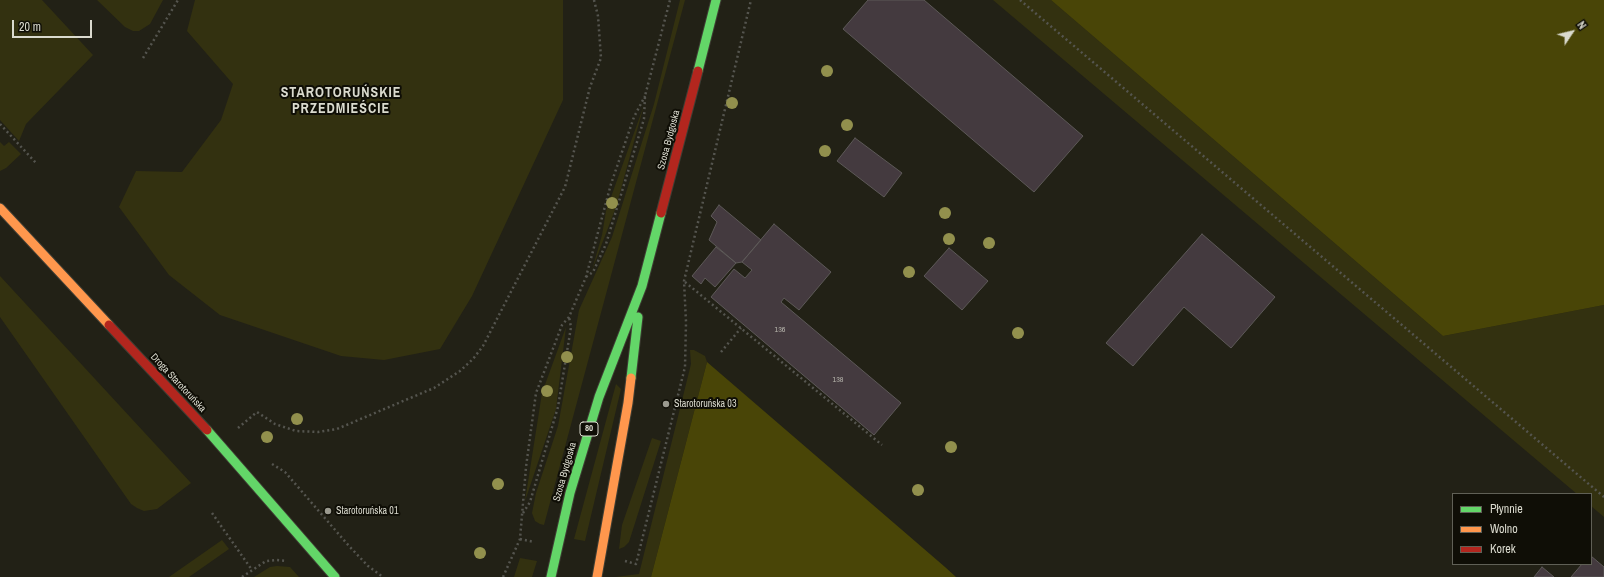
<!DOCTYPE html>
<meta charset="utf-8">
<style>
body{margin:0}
#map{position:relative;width:1604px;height:577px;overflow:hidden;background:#222116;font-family:"Archivo Narrow",sans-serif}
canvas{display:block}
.legend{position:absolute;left:1452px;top:493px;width:140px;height:72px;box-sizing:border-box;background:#0f0e06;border:1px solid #606056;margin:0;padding:5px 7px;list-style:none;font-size:12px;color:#dadace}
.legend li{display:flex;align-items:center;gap:8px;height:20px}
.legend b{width:20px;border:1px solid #606056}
.north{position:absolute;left:1552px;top:12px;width:40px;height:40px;-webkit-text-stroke:3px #0f0e06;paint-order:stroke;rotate:55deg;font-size:11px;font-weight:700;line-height:16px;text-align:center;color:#dadace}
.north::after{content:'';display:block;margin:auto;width:14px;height:18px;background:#dadace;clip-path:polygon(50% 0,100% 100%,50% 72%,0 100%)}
.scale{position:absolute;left:12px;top:20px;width:80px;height:18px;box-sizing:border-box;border:2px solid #dadace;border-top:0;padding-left:5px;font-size:12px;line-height:14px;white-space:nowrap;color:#dadace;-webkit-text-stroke:3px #0f0e06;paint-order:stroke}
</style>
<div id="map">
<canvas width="1604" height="577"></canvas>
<ul class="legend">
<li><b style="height:5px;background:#63d668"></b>Płynnie</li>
<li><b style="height:5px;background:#ff974d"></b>Wolno</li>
<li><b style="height:5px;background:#b3261e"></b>Korek</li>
</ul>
<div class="north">N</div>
<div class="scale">20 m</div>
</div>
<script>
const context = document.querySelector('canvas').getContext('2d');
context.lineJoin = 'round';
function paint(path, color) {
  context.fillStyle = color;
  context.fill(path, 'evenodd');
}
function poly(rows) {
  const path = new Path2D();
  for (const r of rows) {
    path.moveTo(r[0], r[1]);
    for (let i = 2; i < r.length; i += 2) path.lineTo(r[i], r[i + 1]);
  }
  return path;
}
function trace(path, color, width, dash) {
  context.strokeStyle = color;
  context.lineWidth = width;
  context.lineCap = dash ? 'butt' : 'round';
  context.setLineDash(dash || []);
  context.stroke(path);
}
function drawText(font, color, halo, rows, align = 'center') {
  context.font = font + ' "Archivo Narrow",sans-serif';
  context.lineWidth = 4;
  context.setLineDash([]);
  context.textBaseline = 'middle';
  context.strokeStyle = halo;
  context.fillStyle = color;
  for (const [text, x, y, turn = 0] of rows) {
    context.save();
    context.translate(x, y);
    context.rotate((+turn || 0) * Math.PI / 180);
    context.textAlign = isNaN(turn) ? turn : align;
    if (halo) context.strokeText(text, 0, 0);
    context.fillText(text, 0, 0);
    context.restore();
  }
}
paint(poly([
 [0,0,42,0,93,55,26,124,19,141,0,120],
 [97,0,163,0,150,24,139,31,133,31,125,27],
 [195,0,563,0,563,100,472,296,440,349,384,360,341,356,220,315,169,275,119,207,136,171,182,172,221,120,233,84,187,31],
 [680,0,685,0,544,525,540,524,535,521,532,513,536,493,558,426,579,310,612,237,654,104],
 [993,0,1051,0,1443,336,1604,305,1604,517,1591,506,1591,494,1577,494],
 [644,105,616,207,592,270,602,235,606,211],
 [0,142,4,146,9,142,21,154,6,168,0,171],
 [0,276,191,483,157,509,144,511,137,508,131,504,0,317],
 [566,327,556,409,525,501,542,393],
 [690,350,694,350,705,356,707,362,651,577,615,577,639,574,691,364],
 [616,384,621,389,585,541,574,539],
 [652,438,661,441,629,542,624,547,619,549,622,525],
 [222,540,229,549,189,577,169,577],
 [520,558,537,561,532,577,514,577],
 [277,566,290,567,299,577,254,577,270,567]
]), '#333110');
paint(poly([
 [1051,0,1604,0,1604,305,1443,336],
 [707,362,945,567,956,577,651,577]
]), '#494507');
const building = poly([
 [868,0,924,0,1083,136,1034,192,843,29,868,0],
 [855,138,902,173,884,197,837,161,855,138],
 [719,205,761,240,742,262,736,263,709,240,717,222,711,216,719,205],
 [774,224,831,272,799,310,784,298,781,302,901,403,874,435,711,297,734,269,745,278,752,270,742,262,774,224],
 [1202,234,1275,297,1231,348,1184,307,1133,366,1106,343,1202,234],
 [716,247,736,263,715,287,705,278,701,284,692,276,716,247],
 [949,248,988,281,962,310,924,276,949,248],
 [1591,556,1604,567,1604,577,1571,577,1582,564,1591,564,1591,556],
 [1542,567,1554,577,1534,577,1542,567]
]);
paint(building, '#443a3f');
trace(building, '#5d5958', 1);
const fast = poly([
 [698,71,716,0],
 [631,378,638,317],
 [207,430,335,577],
 [551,577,570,493,599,397,642,286,661,213]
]);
const slow = poly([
 [0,208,109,325],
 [597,577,628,403,631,378]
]);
const jam = poly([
 [661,213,698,71],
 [109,325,207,430]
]);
trace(fast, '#3f3e34', 11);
trace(slow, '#3f3e34', 11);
trace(jam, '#3f3e34', 11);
trace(poly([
 [1020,0,1604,497],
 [143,58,178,0],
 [0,124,36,163],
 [586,277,593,272,606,244,644,119,645,96,670,0],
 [685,282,882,445],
 [721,352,741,328],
 [238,428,257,412,275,424,296,431,318,432,337,429,434,388,460,371,473,359,483,346,565,187,590,87,601,58,598,16,594,0],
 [272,464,285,472,349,546,368,566,383,577],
 [212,513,252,570],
 [523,513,530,502,558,407,571,327,569,317],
 [520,539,534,542],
 [625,561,636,564,685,367,686,322,684,281,751,0],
 [242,577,266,561,276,560,287,561],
 [503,577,520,539,526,467,536,393,562,325,569,317,586,277,611,184,634,117,645,96]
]), '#55554f', 2.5, [2, 3]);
trace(fast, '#63d668', 9);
trace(slow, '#ff974d', 9);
trace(jam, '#b3261e', 9);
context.fillStyle = '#92904d';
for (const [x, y] of [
 [827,71],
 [732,103],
 [847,125],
 [825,151],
 [612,203],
 [945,213],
 [949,239],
 [989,243],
 [909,272],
 [1018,333],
 [567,357],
 [547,391],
 [297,419],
 [267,437],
 [951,447],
 [498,484],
 [918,490],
 [480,553]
]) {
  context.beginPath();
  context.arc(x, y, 6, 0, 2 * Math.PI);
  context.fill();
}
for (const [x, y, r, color] of [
 [666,404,4,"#9a998e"],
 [328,511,4,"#9a998e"]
]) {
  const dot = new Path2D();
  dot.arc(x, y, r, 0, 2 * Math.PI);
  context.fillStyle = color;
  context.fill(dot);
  trace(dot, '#0f0e06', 1.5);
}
drawText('8px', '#b4b2aa', null, [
 ["136",780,330],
 ["138",838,380]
]);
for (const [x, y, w] of [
 [589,429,18]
]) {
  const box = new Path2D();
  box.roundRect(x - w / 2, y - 7, w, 14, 3);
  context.fillStyle = '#0f0e06';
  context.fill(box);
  trace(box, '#dadace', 1);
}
drawText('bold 9px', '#dadace', null, [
 ["80",589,429]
]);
drawText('10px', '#dadace', '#0f0e06', [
 ["Szosa Bydgoska",669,140,-75],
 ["Droga Starotoruńska",178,383,47],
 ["Szosa Bydgoska",565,472,-74]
]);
drawText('10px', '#dadace', '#0f0e06', [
 ["Starotoruńska 03",674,404],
 ["Starotoruńska 01",336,511]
], 'left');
context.letterSpacing = '1px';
drawText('bold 14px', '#dadace', '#0f0e06', [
 ["STAROTORUŃSKIE",341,93],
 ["PRZEDMIEŚCIE",341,109]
]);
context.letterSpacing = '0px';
</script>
